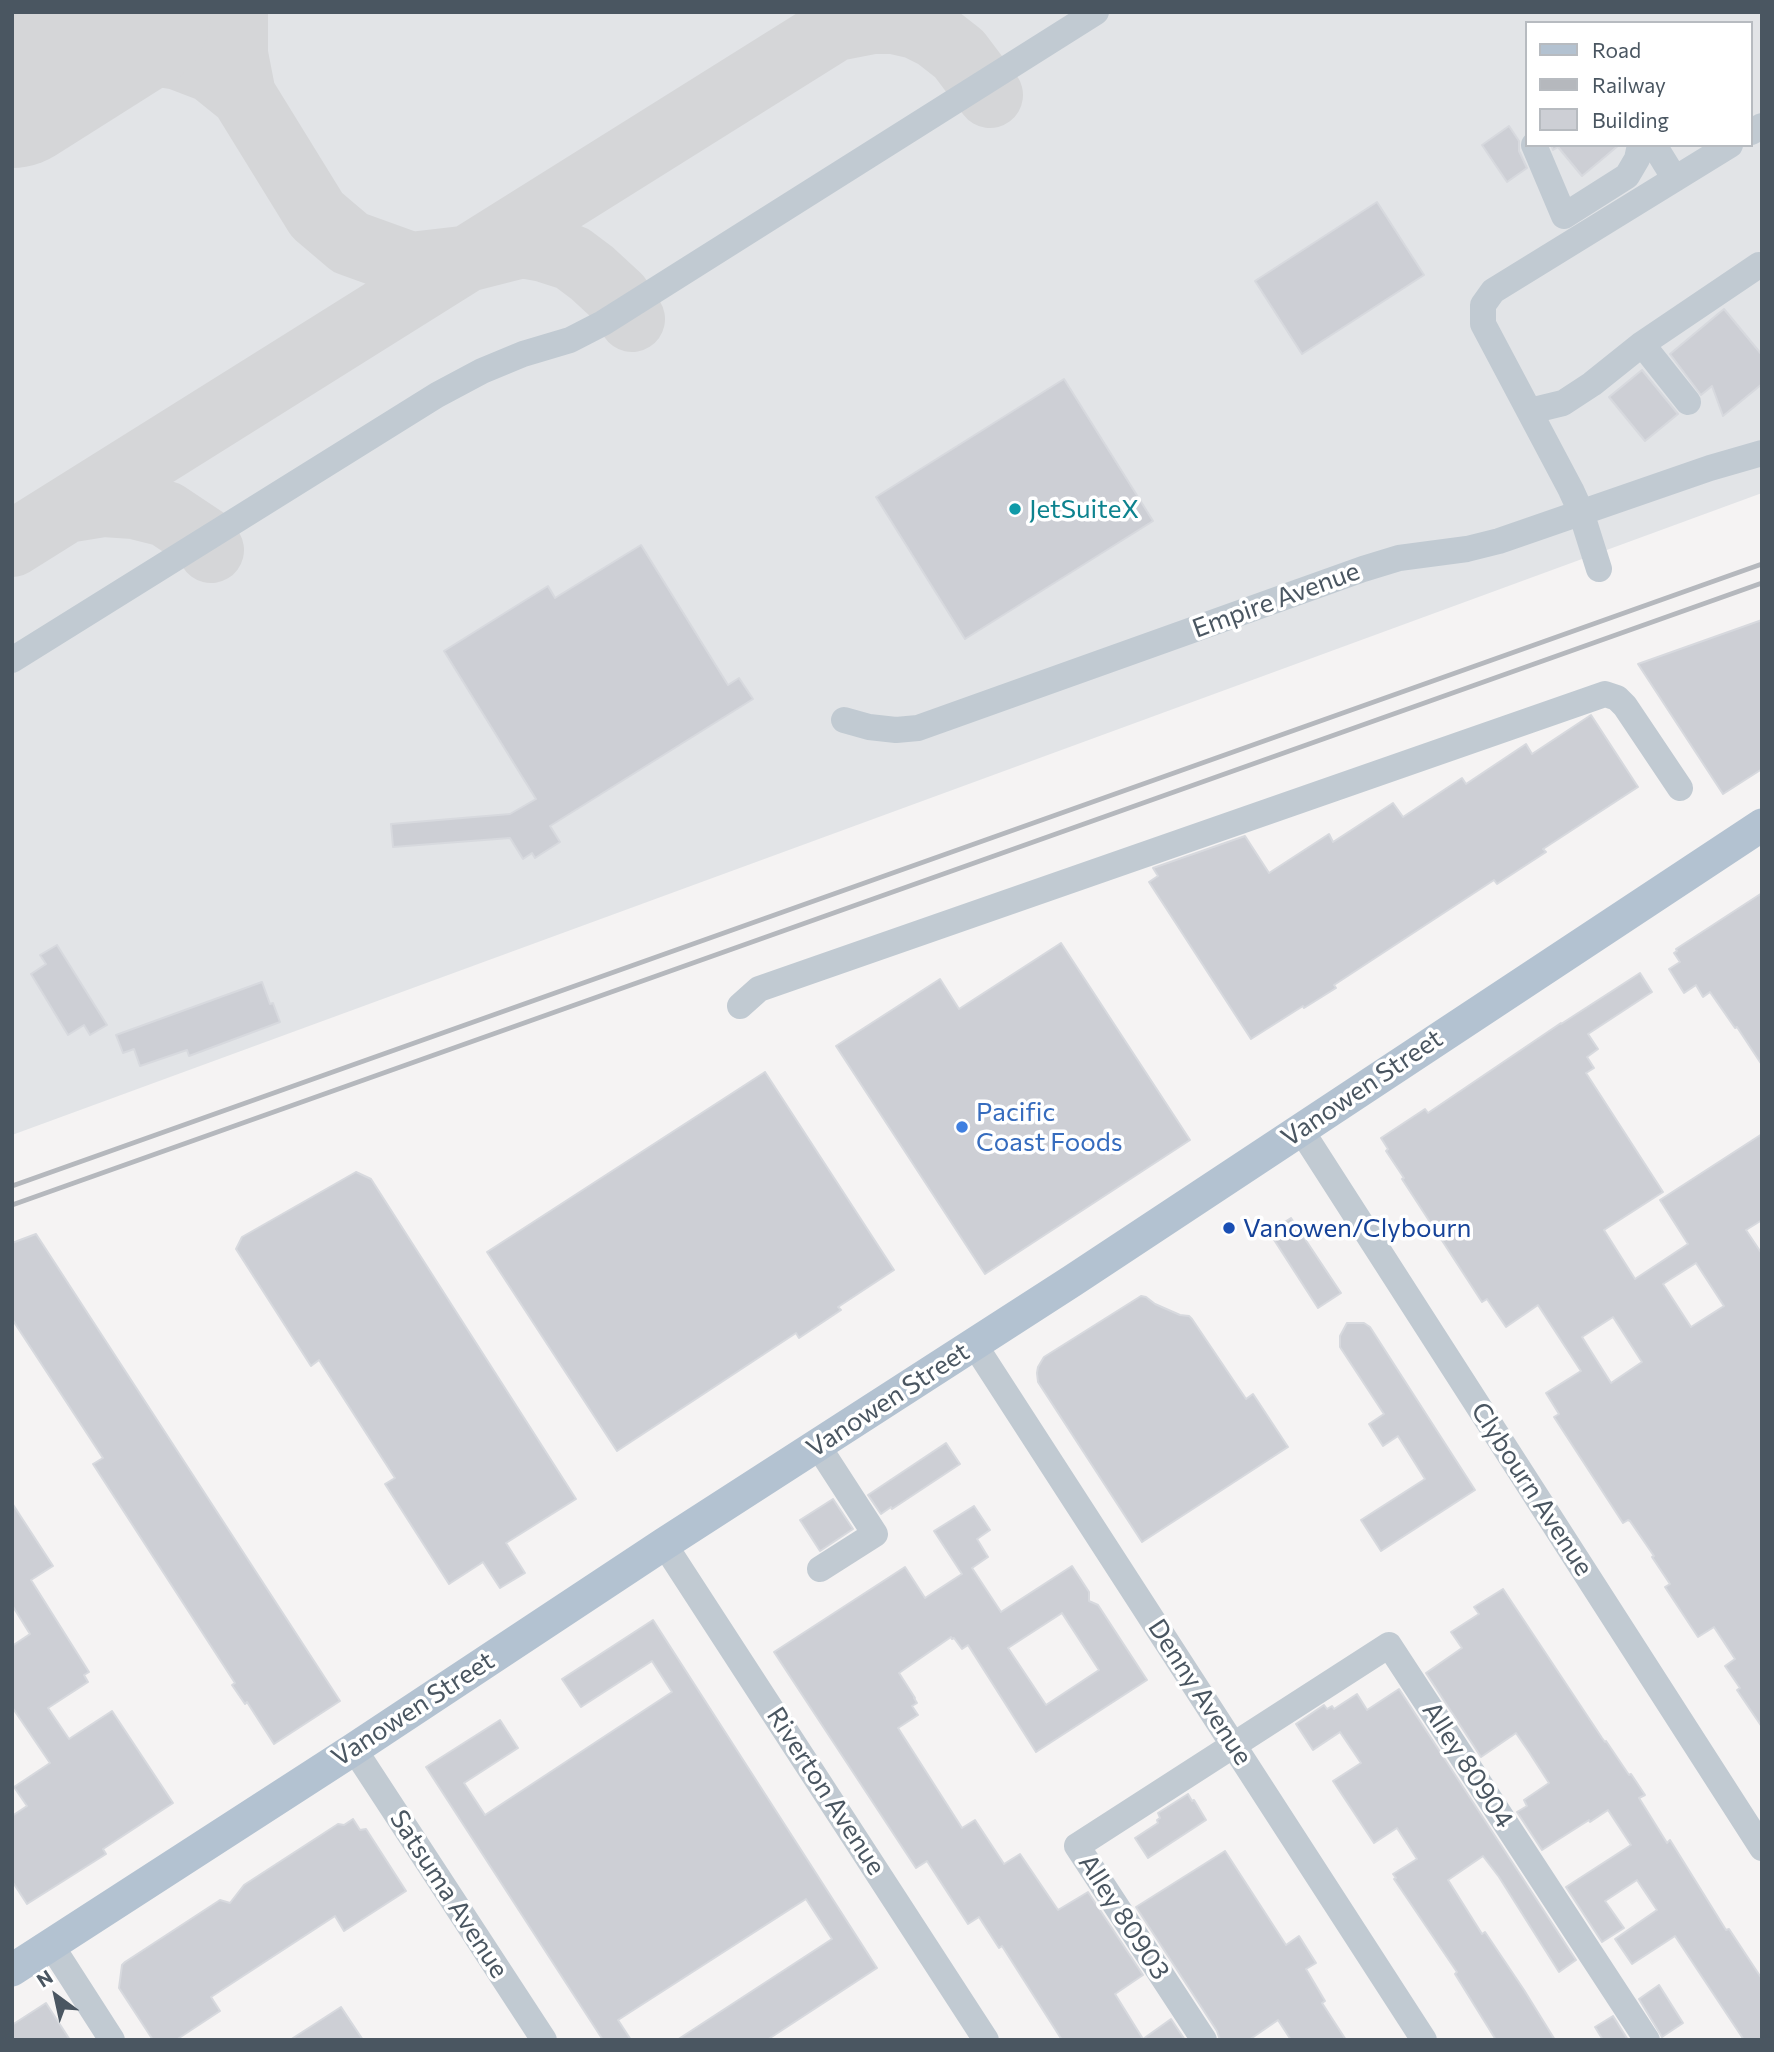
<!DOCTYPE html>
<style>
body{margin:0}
#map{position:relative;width:1774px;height:2052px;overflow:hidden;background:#f5f3f3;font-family:Commissioner,sans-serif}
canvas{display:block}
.frame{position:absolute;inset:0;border:14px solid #4a5661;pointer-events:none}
.legend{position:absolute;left:1525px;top:21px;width:228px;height:126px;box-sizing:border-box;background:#fff;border:2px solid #b7bbc0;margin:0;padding:9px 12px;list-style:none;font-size:21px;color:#4a5661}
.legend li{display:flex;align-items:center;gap:14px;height:35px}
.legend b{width:35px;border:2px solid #b7bbc0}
.north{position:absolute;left:21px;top:1961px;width:70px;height:70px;-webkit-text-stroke:5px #fff;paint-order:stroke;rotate:327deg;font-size:19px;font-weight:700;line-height:28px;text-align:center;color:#4a5661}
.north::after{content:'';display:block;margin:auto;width:24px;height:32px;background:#4a5661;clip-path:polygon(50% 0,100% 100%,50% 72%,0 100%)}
</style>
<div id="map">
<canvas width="1774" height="2052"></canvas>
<div class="frame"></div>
<ul class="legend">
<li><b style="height:9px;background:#b3c2d1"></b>Road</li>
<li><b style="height:9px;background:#b5b8bd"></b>Railway</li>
<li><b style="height:19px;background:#cdcfd5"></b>Building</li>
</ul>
<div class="north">N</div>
</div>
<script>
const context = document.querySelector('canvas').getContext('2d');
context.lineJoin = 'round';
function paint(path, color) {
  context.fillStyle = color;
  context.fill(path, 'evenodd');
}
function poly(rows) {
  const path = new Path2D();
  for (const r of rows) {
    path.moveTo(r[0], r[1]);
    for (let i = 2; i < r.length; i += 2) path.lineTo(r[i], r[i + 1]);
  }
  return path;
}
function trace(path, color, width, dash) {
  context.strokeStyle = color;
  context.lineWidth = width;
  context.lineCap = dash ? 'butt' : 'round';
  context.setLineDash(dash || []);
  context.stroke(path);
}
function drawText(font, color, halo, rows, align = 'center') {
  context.font = font + ' Commissioner,sans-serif';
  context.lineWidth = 7;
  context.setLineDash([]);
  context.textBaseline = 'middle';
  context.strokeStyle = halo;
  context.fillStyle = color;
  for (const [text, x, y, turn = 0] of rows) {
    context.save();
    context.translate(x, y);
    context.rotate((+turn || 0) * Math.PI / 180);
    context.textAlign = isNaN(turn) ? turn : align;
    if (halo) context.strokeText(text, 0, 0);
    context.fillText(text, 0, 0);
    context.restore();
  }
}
paint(poly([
 [12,12,1762,12,1762,493,12,1135],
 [1527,23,1751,23,1751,145,1527,145]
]), '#e2e4e7');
trace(poly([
 [235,12,235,54,243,95,317,215,350,243,411,265,471,258,522,245,544,249,572,258,592,273,618,297,632,319],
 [836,28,872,21,894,21,916,26,936,36,959,54,990,95],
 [12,86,46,64,134,50,178,57,212,70,243,95],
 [67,510,104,504,134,506,166,514,205,540,211,550],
 [12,544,861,12]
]), '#d5d6d8', 66);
trace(poly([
 [12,86,129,12]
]), '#d5d6d8', 164);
const building = poly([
 [1509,126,1519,141,1519,151,1527,168,1507,182,1482,145,1509,126],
 [1551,145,1619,145,1582,176,1558,147,1553,150,1551,145],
 [1377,202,1424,275,1302,354,1255,281,1377,202],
 [1724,309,1762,355,1762,384,1723,416,1712,386,1701,395,1670,354,1724,309],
 [1642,370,1678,414,1645,441,1609,397,1642,370],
 [1064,379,1153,521,965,639,876,497,1064,379],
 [641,545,728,685,739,678,753,699,550,826,560,842,535,858,532,853,523,859,510,838,393,847,391,824,510,814,536,799,444,651,548,586,555,598,641,545],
 [1762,620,1762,769,1723,794,1638,664,1762,620],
 [1591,715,1638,787,1543,849,1546,852,1497,884,1494,880,1334,985,1336,988,1304,1008,1303,1006,1251,1039,1149,882,1158,876,1153,868,1245,836,1269,873,1329,834,1333,842,1393,803,1403,817,1462,778,1466,784,1526,744,1532,754,1591,715],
 [1762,893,1762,1065,1737,1027,1735,1028,1710,992,1703,997,1696,985,1684,993,1669,969,1680,962,1674,953,1677,951,1676,949,1762,893],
 [1061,943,1190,1140,985,1274,836,1046,940,979,959,1009,1061,943],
 [57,945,107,1025,90,1035,84,1025,68,1035,31,974,46,964,40,955,57,945],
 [1640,973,1652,992,1588,1034,1598,1049,1587,1057,1594,1068,1586,1073,1663,1192,1604,1230,1635,1279,1688,1244,1660,1200,1762,1134,1762,1220,1746,1230,1762,1254,1762,1727,1737,1690,1740,1688,1725,1666,1735,1659,1714,1627,1698,1637,1665,1587,1670,1584,1652,1557,1654,1556,1630,1521,1628,1520,1623,1523,1554,1417,1559,1414,1546,1393,1581,1371,1538,1305,1506,1327,1487,1299,1482,1302,1402,1179,1404,1178,1386,1151,1388,1149,1381,1138,1425,1109,1428,1113,1561,1023,1561,1024,1640,973],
 [1696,1263,1724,1306,1691,1327,1663,1284,1696,1263],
 [1613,1317,1642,1362,1611,1383,1582,1337,1613,1317],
 [262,982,270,1004,273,1003,280,1022,189,1056,187,1050,140,1066,134,1049,123,1053,116,1035,262,982],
 [765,1072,894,1270,838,1307,841,1310,799,1338,796,1333,617,1451,487,1252,765,1072],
 [356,1172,371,1179,576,1499,506,1543,525,1573,500,1588,483,1562,449,1584,385,1484,395,1478,319,1360,311,1366,236,1249,242,1237,356,1172],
 [1291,1218,1341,1293,1318,1308,1269,1232,1291,1218],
 [36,1234,340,1701,274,1744,247,1702,245,1704,232,1685,235,1683,93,1464,103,1458,12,1319,12,1243,36,1234],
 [1141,1296,1146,1297,1155,1304,1180,1315,1189,1316,1192,1319,1246,1399,1253,1394,1288,1447,1142,1542,1038,1382,1037,1373,1038,1367,1044,1357,1141,1296],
 [1347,1323,1364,1323,1370,1327,1475,1490,1381,1551,1361,1520,1425,1479,1398,1436,1383,1446,1369,1424,1384,1414,1340,1347,1340,1336,1347,1323],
 [946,1443,960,1464,892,1509,891,1507,881,1514,868,1495,946,1443],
 [833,1499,853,1529,820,1551,800,1520,833,1499],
 [12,1503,53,1566,31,1580,89,1672,84,1675,88,1682,48,1708,69,1739,112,1711,173,1803,103,1849,106,1854,27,1904,12,1881,12,1816,27,1806,14,1787,50,1763,12,1707,12,1646,30,1634,12,1605,12,1503],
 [974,1506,990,1530,977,1539,988,1557,972,1568,1001,1612,1072,1566,1089,1592,1089,1601,1098,1605,1147,1680,1036,1752,968,1645,962,1649,954,1638,952,1639,951,1637,899,1673,915,1698,914,1698,917,1703,912,1706,918,1715,898,1728,962,1828,975,1820,1004,1864,1020,1854,1058,1910,1088,1892,1143,1975,1115,1994,1143,2039,1171,2019,1185,2040,1062,2040,1002,1946,999,1948,979,1917,968,1924,927,1861,916,1868,774,1652,905,1567,925,1598,962,1574,934,1531,974,1506],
 [1062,1613,1099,1670,1046,1705,1008,1648,1062,1613],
 [1503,1589,1602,1738,1605,1742,1606,1741,1629,1775,1631,1774,1645,1795,1639,1798,1667,1843,1670,1840,1726,1930,1729,1929,1762,1979,1762,2040,1744,2040,1675,1936,1632,1964,1615,1939,1657,1910,1637,1880,1605,1901,1624,1928,1602,1942,1566,1887,1631,1845,1608,1810,1590,1822,1589,1820,1542,1850,1517,1812,1527,1806,1524,1800,1549,1783,1529,1752,1516,1733,1481,1757,1426,1673,1462,1648,1451,1632,1479,1614,1474,1607,1503,1589],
 [653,1620,877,1968,767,2040,677,2040,832,1939,806,1899,618,2020,631,2040,603,2040,426,1767,500,1720,518,1748,464,1783,485,1815,672,1692,652,1661,581,1707,562,1679,653,1620],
 [1399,1689,1576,1960,1559,1972,1499,1877,1483,1856,1448,1880,1482,1934,1485,1932,1524,1990,1555,2040,1496,2040,1455,1974,1457,1972,1394,1879,1396,1878,1393,1874,1417,1859,1397,1828,1374,1843,1333,1781,1361,1763,1340,1732,1313,1750,1296,1724,1324,1705,1327,1709,1332,1706,1334,1709,1357,1694,1367,1710,1399,1689],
 [1188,1794,1192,1801,1194,1800,1206,1820,1148,1858,1135,1838,1158,1823,1157,1820,1160,1818,1158,1813,1188,1794],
 [353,1819,360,1830,366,1829,406,1891,344,1931,335,1916,211,1997,220,2011,176,2040,153,2040,119,1988,122,1965,125,1962,220,1900,230,1903,244,1885,338,1824,344,1825,353,1819],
 [1225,1851,1286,1945,1299,1936,1316,1963,1306,1969,1325,2001,1322,2003,1346,2040,1291,2040,1278,2020,1249,2040,1220,2040,1217,2031,1136,1907,1225,1851],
 [1659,1985,1683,2023,1662,2037,1639,1999,1659,1985],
 [46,2003,70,2040,12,2040,12,2025,46,2003],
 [341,2007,363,2040,290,2040,341,2007],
 [1613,2016,1628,2040,1603,2040,1595,2027,1613,2016]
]);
paint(building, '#cdcfd5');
trace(building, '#d7d9de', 2);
trace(poly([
 [1751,132,1762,126],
 [1534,145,1564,216,1627,176,1637,159,1640,145],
 [1654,145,1675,179],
 [1642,344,1688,402],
 [1530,411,1563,403,1592,384,1642,344,1759,265],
 [1599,569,1581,512,1571,490,1483,324,1483,305,1493,291,1730,145],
 [12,660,437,395,482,371,523,354,570,340,603,323,1096,12],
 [844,720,869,727,896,730,918,728,1363,569,1399,558,1467,549,1499,541,1710,468,1762,453],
 [740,1006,759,989,1605,694,1617,698,1625,706,1680,788],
 [1301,1130,1762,1848],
 [974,1344,1424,2040],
 [818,1446,875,1534,820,1569],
 [664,1544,986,2040],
 [354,1749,544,2040],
 [51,1945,112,2040],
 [1204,2040,1077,1846,1389,1645,1647,2040]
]), '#c1cad2', 26);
trace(poly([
 [12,1970,354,1749,664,1544,1072,1281,1762,825]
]), '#b3c2d1', 33);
trace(poly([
 [12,1186,1762,564],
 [12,1205,1762,583]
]), '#b5b8bd', 5);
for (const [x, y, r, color] of [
 [1015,509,7,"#0f9aa8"],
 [962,1127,7,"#3f7fe0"],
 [1229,1228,7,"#1a4fb4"]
]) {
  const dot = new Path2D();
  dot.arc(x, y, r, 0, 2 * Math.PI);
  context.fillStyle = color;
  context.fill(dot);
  trace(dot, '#fff', 2.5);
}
drawText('26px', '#0d838f', '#fff', [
 ["JetSuiteX",1029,509]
], 'left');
drawText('26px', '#4a5661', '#fff', [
 ["Empire Avenue",1276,600,-20],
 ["Vanowen Street",1362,1088,-34],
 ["Vanowen Street",888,1400,-33],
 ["Clybourn Avenue",1532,1489,57],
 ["Denny Avenue",1200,1692,57],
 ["Vanowen Street",413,1709,-33],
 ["Alley 80904",1468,1765,57],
 ["Riverton Avenue",826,1791,57],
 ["Satsuma Avenue",449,1894,57],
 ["Alley 80903",1124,1917,57]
]);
drawText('26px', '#366cbe', '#fff', [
 ["Pacific",976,1112],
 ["Coast Foods",976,1142]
], 'left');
drawText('26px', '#164399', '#fff', [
 ["Vanowen/Clybourn",1243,1228]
], 'left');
</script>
